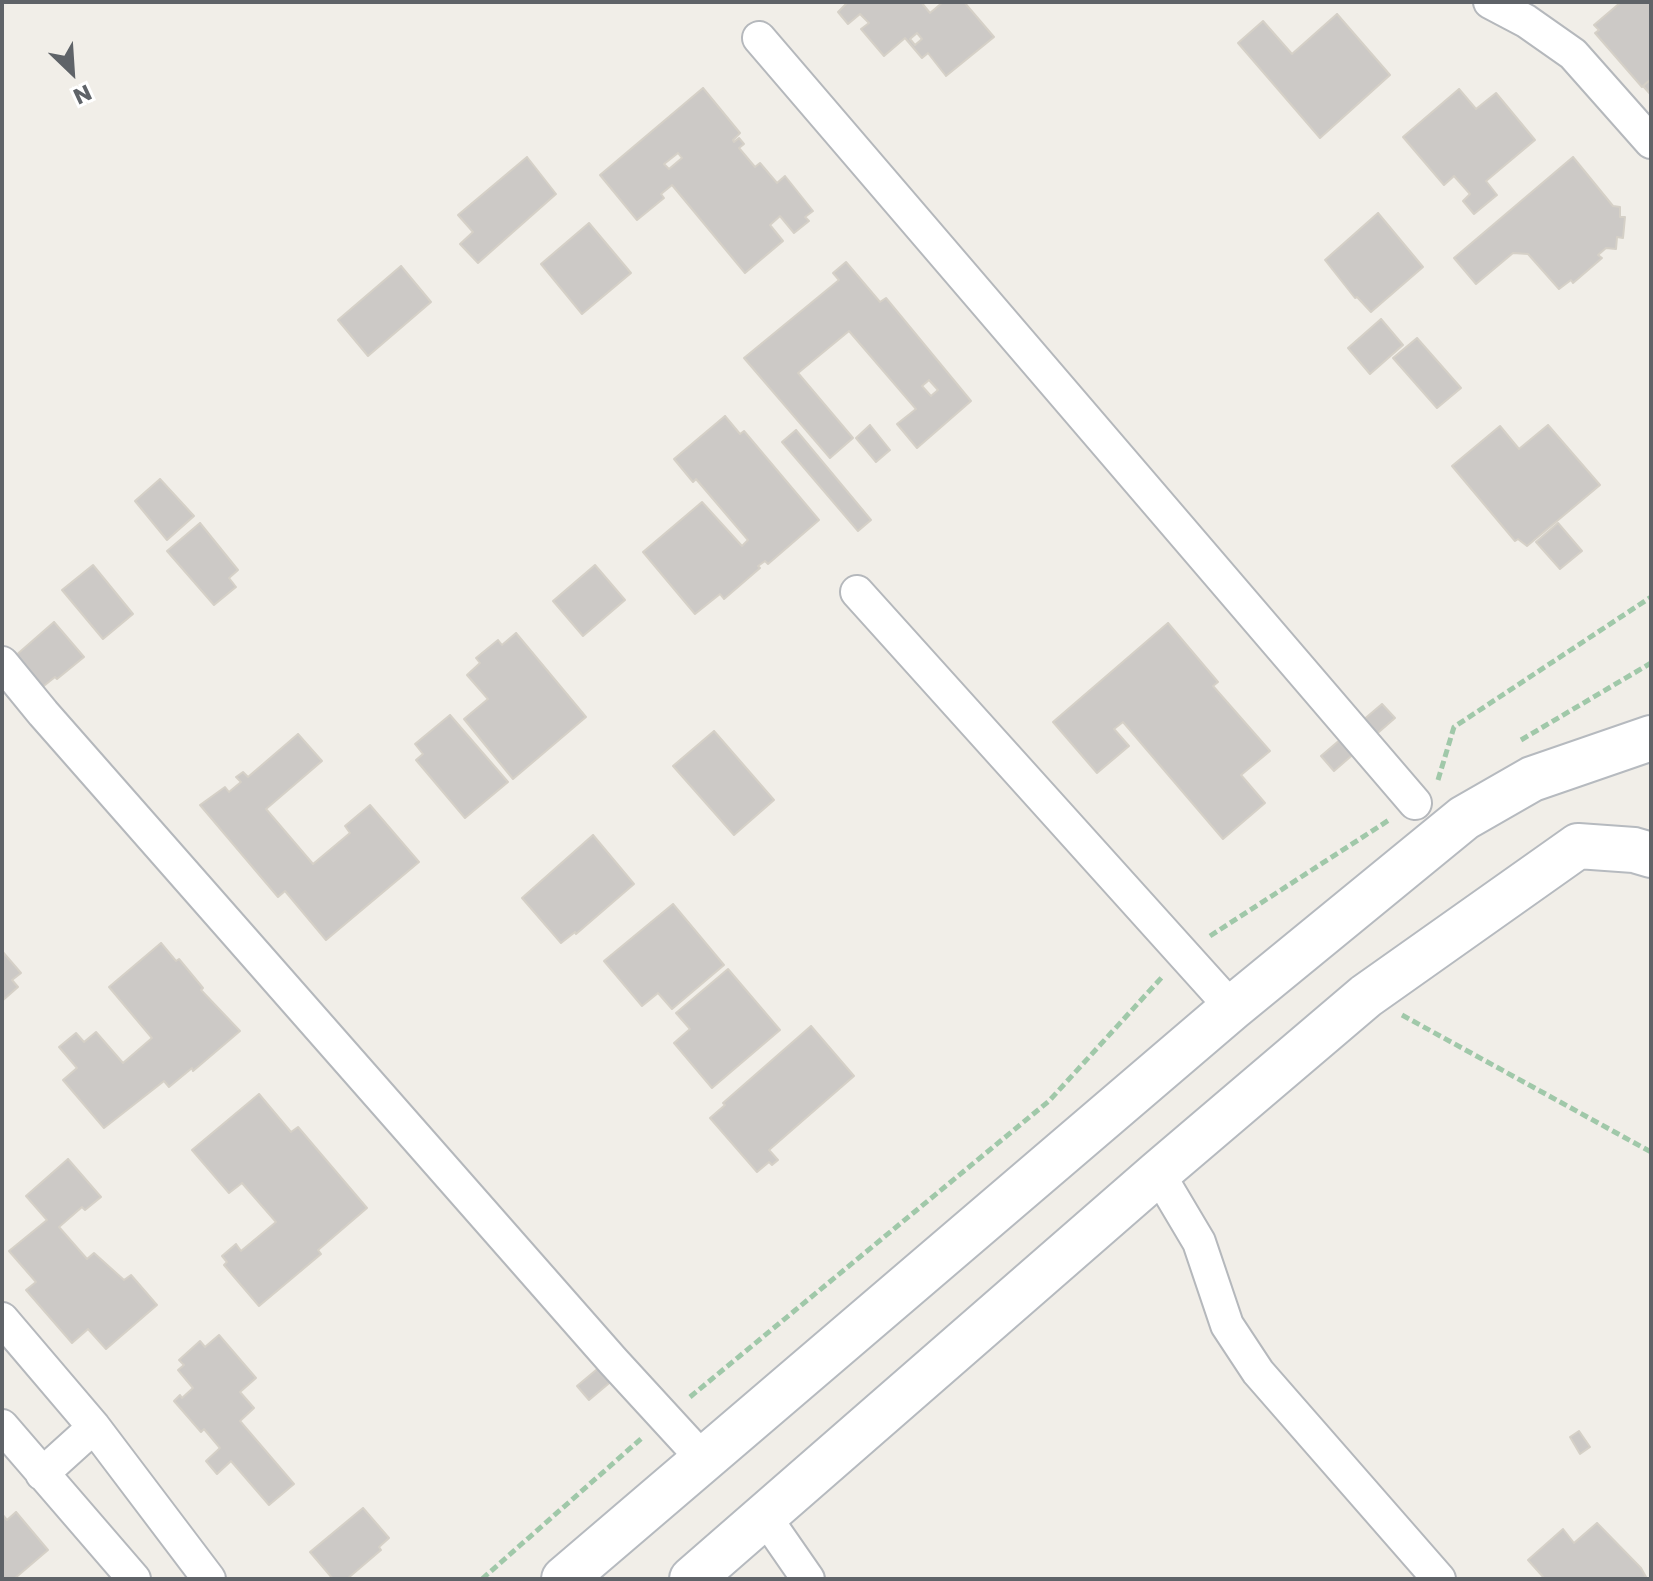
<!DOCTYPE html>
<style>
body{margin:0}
#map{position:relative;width:1653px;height:1581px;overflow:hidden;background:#f1eee8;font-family:Poppins,sans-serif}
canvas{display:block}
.frame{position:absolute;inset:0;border:4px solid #5f6368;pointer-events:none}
.north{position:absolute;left:32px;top:32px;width:80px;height:80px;-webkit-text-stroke:6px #fff;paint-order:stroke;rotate:155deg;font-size:22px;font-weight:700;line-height:32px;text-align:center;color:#5f6368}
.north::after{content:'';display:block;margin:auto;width:28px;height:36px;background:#5f6368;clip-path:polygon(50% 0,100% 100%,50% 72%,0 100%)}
</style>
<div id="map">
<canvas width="1653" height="1581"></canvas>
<div class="frame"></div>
<div class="north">N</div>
</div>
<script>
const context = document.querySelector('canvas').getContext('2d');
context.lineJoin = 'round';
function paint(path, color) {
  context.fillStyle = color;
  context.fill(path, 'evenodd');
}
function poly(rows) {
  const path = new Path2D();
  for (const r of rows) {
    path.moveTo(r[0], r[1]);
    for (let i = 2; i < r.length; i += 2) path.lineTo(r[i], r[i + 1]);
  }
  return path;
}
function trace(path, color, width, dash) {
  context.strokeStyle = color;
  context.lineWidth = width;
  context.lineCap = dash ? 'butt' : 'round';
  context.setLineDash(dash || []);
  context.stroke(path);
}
const building = poly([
 [848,2,921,2,930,13,943,2,964,2,994,37,946,76,928,53,922,58,905,38,884,56,861,29,869,23,860,14,848,24,838,12,848,2],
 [917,33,922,39,915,45,910,39,917,33],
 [1621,2,1651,2,1651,79,1642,87,1595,33,1599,30,1594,25,1621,2],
 [1337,14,1390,75,1320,138,1238,43,1263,21,1292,54,1337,14],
 [1651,79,1651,95,1643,86,1651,79],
 [703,88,740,133,733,140,734,142,739,138,744,144,739,148,755,167,760,163,777,183,785,176,813,211,805,217,809,221,794,233,780,216,770,225,783,241,745,273,672,185,661,194,664,198,637,220,600,175,703,88],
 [678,153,682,158,669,169,664,164,678,153],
 [1459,89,1476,109,1496,93,1535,140,1486,181,1497,195,1474,214,1463,201,1470,194,1454,176,1444,185,1403,137,1459,89],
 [527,157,556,194,478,263,460,244,473,232,458,215,527,157],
 [1573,157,1613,206,1620,207,1620,217,1625,217,1623,238,1617,237,1616,249,1606,248,1598,255,1602,258,1573,283,1571,280,1559,289,1528,254,1513,253,1476,284,1454,258,1573,157],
 [1378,213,1423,267,1371,312,1357,297,1355,298,1325,260,1378,213],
 [589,223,631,273,582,314,541,264,589,223],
 [846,262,880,302,886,298,971,401,917,448,897,424,916,409,849,331,798,373,853,438,830,458,744,358,839,280,833,273,846,262],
 [929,380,938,390,931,396,922,386,929,380],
 [401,266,431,302,368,356,338,320,401,266],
 [1381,319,1403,345,1370,374,1348,348,1381,319],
 [1417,338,1461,388,1437,408,1393,358,1417,338],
 [725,416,740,434,744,431,819,520,768,564,765,561,758,566,760,568,724,599,720,594,695,614,643,552,702,502,742,546,748,540,696,479,693,482,674,459,725,416],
 [870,425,890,450,876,462,856,438,870,425],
 [1548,425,1600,485,1527,546,1518,539,1515,541,1452,466,1500,426,1519,449,1548,425],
 [796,430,871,520,858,531,782,442,796,430],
 [160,479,194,516,167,540,135,501,160,479],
 [200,523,238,570,229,578,236,587,214,605,167,551,200,523],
 [1558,523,1582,551,1560,569,1536,542,1558,523],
 [93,565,133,614,103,639,62,590,93,565],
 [595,565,625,600,583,636,553,601,595,565],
 [54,622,84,657,57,679,55,677,40,689,14,657,54,622],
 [1168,623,1218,682,1213,686,1270,751,1241,775,1265,803,1223,839,1123,722,1114,729,1129,746,1097,773,1053,722,1168,623],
 [516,633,586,717,513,779,464,719,488,699,467,675,480,663,476,658,498,640,502,645,516,633],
 [1382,704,1395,718,1334,771,1321,756,1382,704],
 [450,715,508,782,465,818,416,760,423,754,415,744,450,715],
 [714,731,774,800,734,835,673,766,714,731],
 [298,734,322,761,266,809,313,864,350,833,345,826,370,805,419,862,326,940,285,891,278,897,200,805,225,787,229,792,241,782,236,777,243,772,248,777,298,734],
 [593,835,634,884,576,934,575,932,561,943,522,898,593,835],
 [673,904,724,965,672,1009,658,993,642,1006,604,961,673,904],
 [161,943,176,961,179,959,203,988,201,990,240,1031,193,1071,192,1068,169,1087,164,1081,104,1128,63,1080,77,1068,59,1047,76,1033,84,1042,96,1032,123,1063,152,1038,109,987,161,943],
 [2,951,21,973,12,980,18,987,2,1001,2,951],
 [728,969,780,1030,712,1088,674,1043,690,1029,676,1013,728,969],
 [811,1026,854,1076,769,1150,778,1160,772,1165,769,1162,757,1172,710,1118,725,1105,723,1103,811,1026],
 [259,1094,291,1132,298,1127,367,1208,318,1250,321,1254,259,1306,224,1265,227,1262,222,1256,236,1244,241,1251,276,1222,242,1183,229,1193,192,1150,259,1094],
 [68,1159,101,1197,85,1210,82,1207,59,1227,87,1259,94,1253,124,1280,131,1275,157,1305,106,1349,88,1329,72,1343,26,1290,36,1282,9,1251,47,1220,26,1196,68,1159],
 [219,1335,256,1378,240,1392,254,1408,240,1421,294,1484,269,1505,231,1461,217,1474,206,1461,220,1448,204,1429,201,1432,174,1401,180,1395,182,1398,193,1388,178,1370,184,1365,179,1360,200,1341,205,1347,219,1335],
 [620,1350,632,1364,589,1400,577,1386,620,1350],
 [1579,1431,1590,1447,1580,1454,1570,1437,1579,1431],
 [363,1508,389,1538,379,1547,381,1550,347,1579,333,1579,310,1552,363,1508],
 [16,1512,48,1550,14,1579,2,1579,2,1514,7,1520,16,1512],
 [1597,1523,1641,1568,1646,1577,1643,1579,1545,1579,1528,1560,1563,1529,1574,1543,1597,1523]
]);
paint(building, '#ccc9c6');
trace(building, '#d5d0c7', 2);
const minor = poly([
 [1490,2,1526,21,1573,54,1651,142],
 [759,38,1415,803],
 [857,592,1232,1008],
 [2,663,43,713,613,1361,703,1459],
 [1158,1173,1199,1242,1227,1325,1258,1372,1439,1579],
 [2,1319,94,1427,209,1579],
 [2,1426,134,1579],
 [42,1474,94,1427],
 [765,1517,808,1579]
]);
const secondary = poly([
 [564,1579,1232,1008,1464,818,1532,779,1651,738],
 [692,1579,1158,1173,1366,996,1578,846,1634,850,1651,855]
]);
trace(minor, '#b5b8bc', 36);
trace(secondary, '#b6babf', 48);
trace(poly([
 [1521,740,1651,663],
 [1438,780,1454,727,1651,597],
 [1210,936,1389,820],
 [1402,1015,1651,1152],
 [690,1397,1049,1101,1163,976],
 [482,1579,643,1437]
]), '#a0c8a9', 5, [8, 4]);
trace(minor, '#fff', 32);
trace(secondary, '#fff', 44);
</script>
